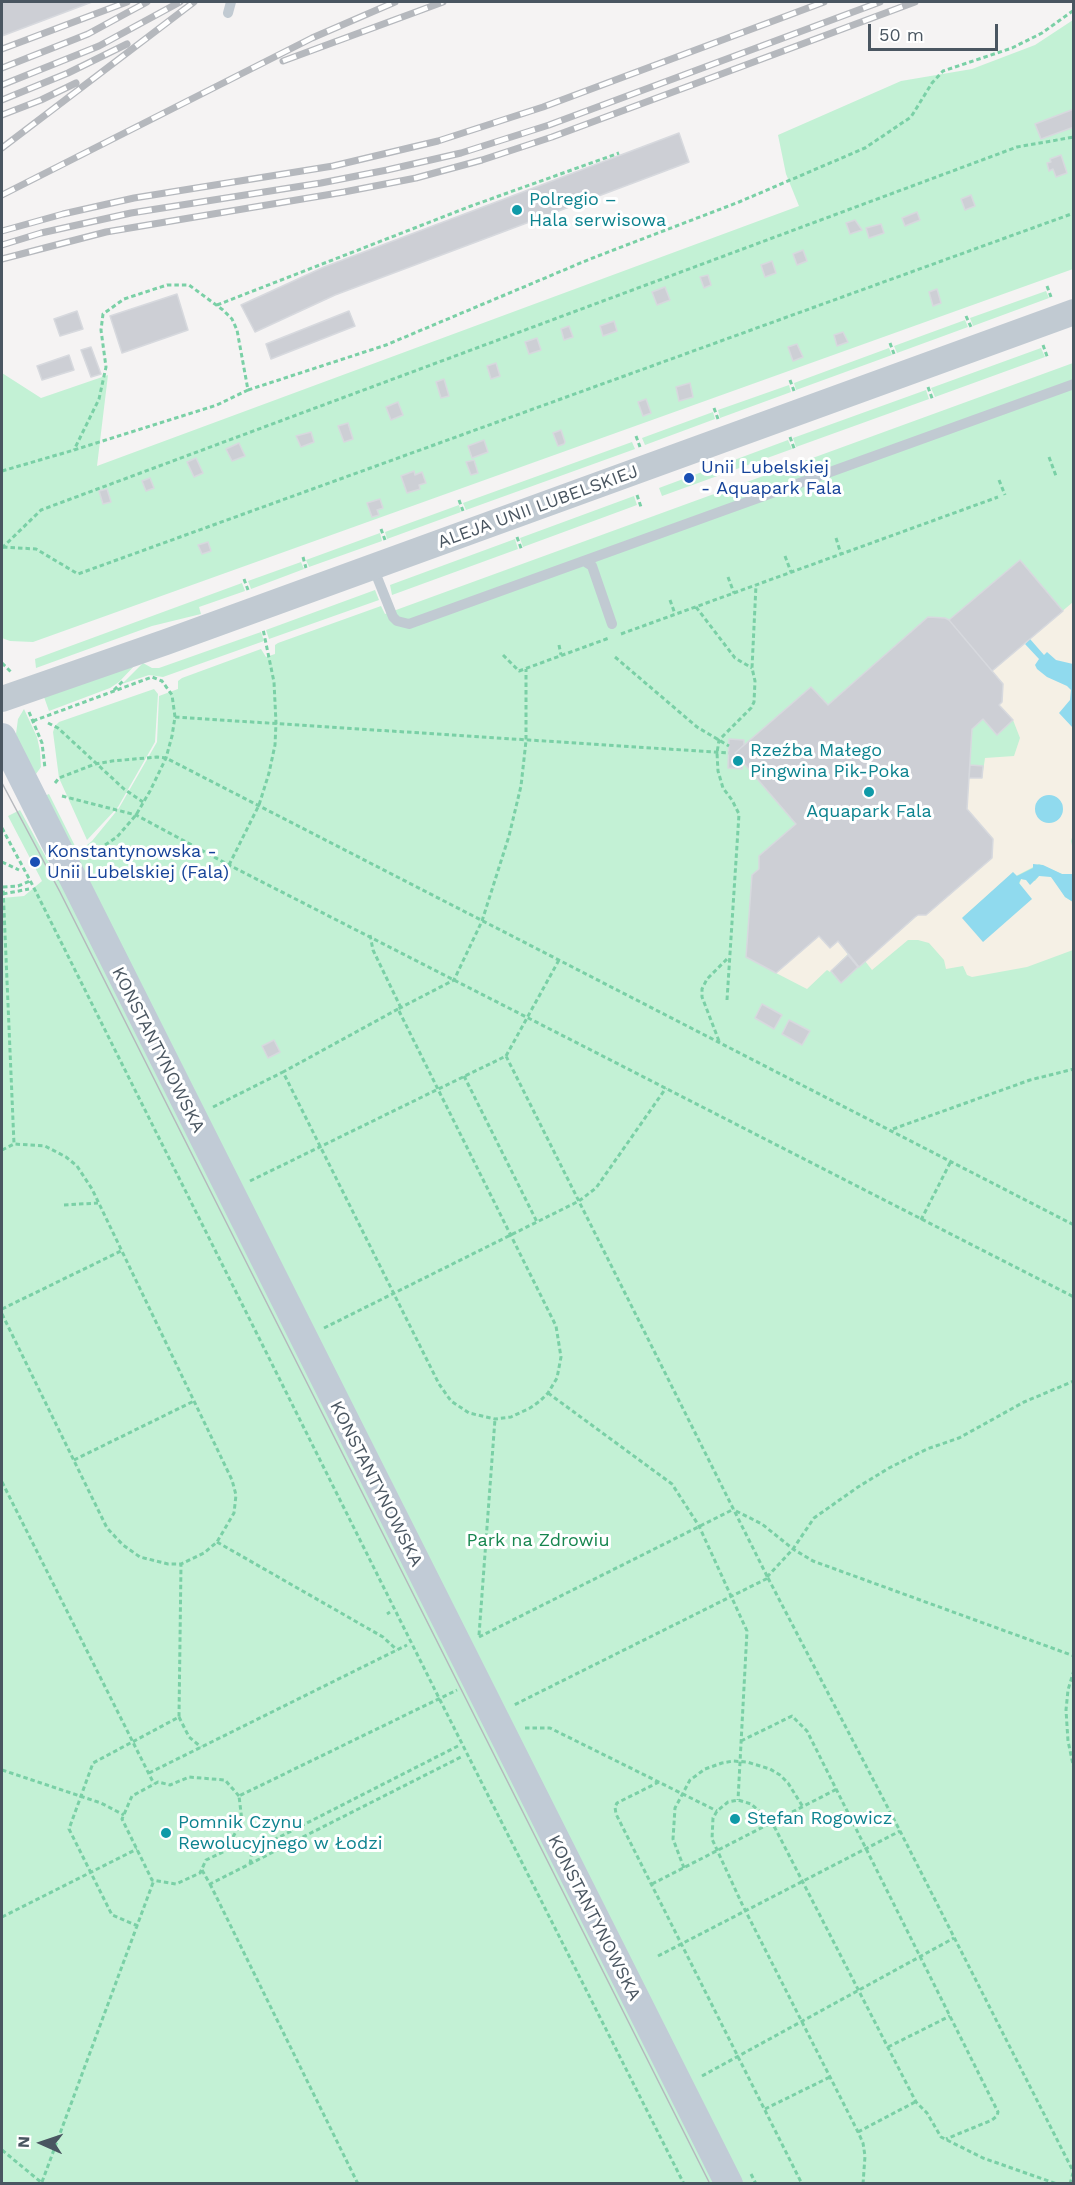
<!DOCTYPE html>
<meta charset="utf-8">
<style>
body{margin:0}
#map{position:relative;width:1075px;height:2185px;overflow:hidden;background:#f5f3f3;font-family:"Work Sans",sans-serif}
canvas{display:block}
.frame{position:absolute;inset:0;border:3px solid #4a5661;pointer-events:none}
.north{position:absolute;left:12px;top:2113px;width:60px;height:60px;-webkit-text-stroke:4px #fff;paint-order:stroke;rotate:273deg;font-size:16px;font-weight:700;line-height:24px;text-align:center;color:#4a5661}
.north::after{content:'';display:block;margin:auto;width:21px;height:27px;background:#4a5661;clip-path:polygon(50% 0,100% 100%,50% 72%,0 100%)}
.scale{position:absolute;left:868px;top:24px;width:130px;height:27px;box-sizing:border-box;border:3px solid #4a5661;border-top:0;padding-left:8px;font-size:18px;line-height:21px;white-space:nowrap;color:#4a5661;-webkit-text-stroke:4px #fff;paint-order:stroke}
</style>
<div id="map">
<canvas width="1075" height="2185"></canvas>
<div class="frame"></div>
<div class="north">N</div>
<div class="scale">50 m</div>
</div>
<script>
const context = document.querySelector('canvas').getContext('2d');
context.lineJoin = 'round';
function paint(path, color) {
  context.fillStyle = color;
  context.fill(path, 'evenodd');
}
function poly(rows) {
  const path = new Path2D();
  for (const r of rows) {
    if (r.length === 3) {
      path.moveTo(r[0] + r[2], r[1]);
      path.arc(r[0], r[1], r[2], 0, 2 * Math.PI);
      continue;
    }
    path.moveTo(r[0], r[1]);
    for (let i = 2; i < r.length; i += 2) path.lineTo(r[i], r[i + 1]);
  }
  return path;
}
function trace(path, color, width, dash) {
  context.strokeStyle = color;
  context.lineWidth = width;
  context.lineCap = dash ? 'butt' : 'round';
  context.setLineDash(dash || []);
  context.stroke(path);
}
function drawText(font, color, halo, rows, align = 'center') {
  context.font = font + ' "Work Sans",sans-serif';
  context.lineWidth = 6;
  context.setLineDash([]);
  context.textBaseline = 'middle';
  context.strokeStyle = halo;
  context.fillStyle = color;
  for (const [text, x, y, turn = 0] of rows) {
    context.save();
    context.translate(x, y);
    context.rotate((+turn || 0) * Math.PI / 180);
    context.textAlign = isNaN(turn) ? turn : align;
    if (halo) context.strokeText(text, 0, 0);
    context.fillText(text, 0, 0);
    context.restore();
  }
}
paint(poly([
 [1073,20,1073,269,33,642,10,641,2,638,2,373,41,398,108,375,97,466,799,206,786,174,778,135,901,81,972,69,1035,45],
 [1046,291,1049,298,973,326,970,318],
 [965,320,968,327,897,353,894,346],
 [889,348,892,355,796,390,794,383],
 [1041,348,1045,357,935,397,931,388],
 [1073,363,1073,2183,2,2183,2,898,24,896,42,881,8,816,20,810,54,872,73,856,44,796,49,794,78,852,92,841,119,808,157,742,159,696,178,689,178,681,182,678,261,649,266,657,275,654,275,645,278,643,381,606,385,614],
 [789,385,791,392,720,418,718,410],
 [926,390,929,399,796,447,793,438],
 [713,412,715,419,645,445,642,438],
 [788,440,792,449,662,496,659,488],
 [632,442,635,449,466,510,463,503],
 [634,496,637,505,523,547,520,538],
 [459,505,461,512,387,539,385,532],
 [380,533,382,541,309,567,306,560],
 [515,539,518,549,392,595,390,585],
 [301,562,304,569,251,589,248,581],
 [242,583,245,591,199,607,201,614,152,626,36,668,35,659],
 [375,590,379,600,269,639,266,630],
 [261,632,264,641,163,677,149,675,122,684,143,663,152,668,159,668],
 [137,663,119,682,110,688,49,711,44,697],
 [154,689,158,694,155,742,118,807,87,840,59,778,53,732,55,726,59,722],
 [24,709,37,737,40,751,41,767,36,774,19,744,16,734,18,719]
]), '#c3f1d5');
paint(poly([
 [1073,602,1074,831,1071,841,1073,850,1073,874,1062,874,1039,864,1016,876,1013,873,962,918,1019,885,1021,879,1035,881,1039,876,1049,876,1054,879,1065,897,1073,902,1073,950,1027,967,972,977,967,975,963,966,946,969,944,960,929,943,918,940,908,940,872,970,865,961,918,915,926,915,992,858,993,839,967,809,969,778,982,778,985,758,1014,756,1020,738,1013,720,999,705,1002,702,1003,684,992,671],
 [819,936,830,948,838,941,848,954,830,972,827,970,807,989,776,973]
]), '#f5f0e5');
paint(poly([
 [1030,639,1044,655,1047,652,1056,660,1073,664,1073,728,1059,713,1070,700,1071,690,1067,686,1047,677,1037,669,1035,665,1039,659,1025,644],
 [1049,809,14],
 [1033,864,1043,865,1062,874,1073,874,1073,902,1065,897,1051,877,1039,876,1030,885,1026,880,1021,879,1019,883,1032,899,983,942,962,918,1013,872,1017,876,1033,868]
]), '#90daee');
const building = poly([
 [2,2,92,2,2,36,2,2],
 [1074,109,1074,127,1041,139,1035,124,1074,109],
 [679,133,689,162,335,295,255,332,241,305,324,267,679,133],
 [1061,155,1067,173,1056,177,1053,169,1049,171,1047,163,1051,162,1050,159,1061,155],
 [971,195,975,206,965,210,961,199,971,195],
 [917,212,920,220,905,226,902,218,917,212],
 [855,220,862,230,850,234,846,223,855,220],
 [881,224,884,233,869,238,866,228,881,224],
 [803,250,807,261,797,265,793,254,803,250],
 [772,261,776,273,765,277,761,265,772,261],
 [708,275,711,285,704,288,700,277,708,275],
 [665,287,670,300,657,305,652,292,665,287],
 [937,289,941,303,933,306,929,292,937,289],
 [177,294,188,330,122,353,110,316,177,294],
 [77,311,83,329,60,336,54,319,77,311],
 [349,311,355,326,271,359,266,344,349,311],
 [614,321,617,331,603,336,600,326,614,321],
 [569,326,573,337,564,340,561,329,569,326],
 [843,332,848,342,837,346,834,335,843,332],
 [537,338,541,350,529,354,525,342,537,338],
 [797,344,803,357,793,361,788,347,797,344],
 [91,347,101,374,91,377,81,350,91,347],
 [69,355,74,370,42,380,37,366,69,355],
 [496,363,500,376,491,379,487,366,496,363],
 [444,379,449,396,441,398,436,382,444,379],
 [690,383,693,397,679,401,676,387,690,383],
 [646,399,651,413,643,416,638,402,646,399],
 [398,402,403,415,391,420,386,407,398,402],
 [348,423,353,439,344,442,338,426,348,423],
 [561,430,565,442,564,444,558,446,553,433,561,430],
 [311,432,314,442,301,447,296,436,311,432],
 [484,440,488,452,472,458,468,446,484,440],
 [239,443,245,456,232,461,226,449,239,443],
 [196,458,203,473,194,477,187,462,196,458],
 [474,460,478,473,471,475,466,462,474,460],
 [414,471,415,475,422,472,426,483,419,485,420,489,407,493,401,476,414,471],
 [150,478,154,488,146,491,142,481,150,478],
 [107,489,111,502,103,504,99,491,107,489],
 [380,499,383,508,377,510,379,515,372,517,367,503,380,499],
 [208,542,211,551,202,554,198,545,208,542],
 [1020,560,1063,611,992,671,949,620,1020,560],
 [928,617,945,618,949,620,1003,684,1002,702,999,705,1013,720,997,735,983,719,972,729,967,809,993,839,992,858,926,915,918,915,915,917,859,967,838,941,830,948,819,936,776,973,746,957,752,875,759,869,759,856,796,824,735,753,811,687,828,705,928,617],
 [729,739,744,740,744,745,735,753,743,762,742,769,728,768,729,739],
 [970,765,983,766,982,778,969,778,970,765],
 [848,955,858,967,841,983,831,971,848,955],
 [762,1004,782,1015,774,1029,755,1018,762,1004],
 [789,1020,810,1031,802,1045,782,1034,789,1020],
 [274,1040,280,1052,268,1058,262,1046,274,1040]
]);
paint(building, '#cdcfd5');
trace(building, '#d7d9de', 1.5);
trace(poly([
 [1047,286,1051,297],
 [217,305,471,206,619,153],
 [966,316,971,327],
 [890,343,894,354],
 [1043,345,1048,359],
 [790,380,794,391],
 [928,387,933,401],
 [248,390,386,345,590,259,739,202,865,148,911,117,932,83,943,71,1012,48,1042,33,1074,10],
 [714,408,718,419],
 [636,436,640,447],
 [790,437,795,451],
 [1049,457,1056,476],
 [2,471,74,450,217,405,248,390,237,330,232,319,223,310,189,285,167,285,124,299,103,314,101,330,106,367,99,399,74,450],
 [999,480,1005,495],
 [637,495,641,507],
 [459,500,463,511],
 [381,529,385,540],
 [517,537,522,551],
 [836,538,841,554],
 [3,547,36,549,78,574,1074,213],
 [2,548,41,510,1017,147,1074,137],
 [785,556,791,572],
 [303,557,306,568],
 [728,577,734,593],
 [244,579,248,590],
 [670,600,675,614],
 [696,607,735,658,752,668],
 [621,634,998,497],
 [559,645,561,655],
 [503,655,519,671,609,638],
 [615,657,697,727,729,746],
 [2,663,12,673],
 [114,690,124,680],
 [29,712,42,743,45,768],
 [175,717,729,753],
 [33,721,152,677,162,681,172,695,175,717,172,736,166,758,150,791,136,815,117,837,96,851,94,856,88,856],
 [48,723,58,728,124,789,143,802],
 [55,783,59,778,95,764,112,761,157,757,166,758,1074,1225],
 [62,796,136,815,229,865,1074,1297],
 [2,828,33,886,439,1698,684,2184],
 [88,851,96,851],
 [2,862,19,870],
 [229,865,259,805,269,773,275,745,276,723,274,682,263,629],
 [3,887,18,886,30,881],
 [3,894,29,889],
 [370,935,373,950,401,1008],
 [727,1000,739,814,732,800,723,788,718,771,717,753,719,740,751,708,754,702,755,681,752,668,756,585],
 [398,1009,283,1072,439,1384,451,1401,469,1413,495,1419,511,1417,530,1408,540,1401,548,1393,557,1378,561,1357,556,1326,398,1009,454,980,482,921,509,836,521,786,526,741,526,669],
 [719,1041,702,997,702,989,707,979,729,957],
 [506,1056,559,960],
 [464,1076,537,1222],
 [213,1107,283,1072],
 [893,1129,1030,1080,1074,1069],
 [2,1150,14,1144,3,887],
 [250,1181,506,1056,768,1578,514,1705],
 [64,1205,98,1203],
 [921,1220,951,1161],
 [2,1309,121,1251],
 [2,1314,107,1528,123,1545,140,1557,168,1564,181,1564,204,1553,217,1542,234,1513,236,1495,232,1480,92,1189,77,1166,66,1157,45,1146,14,1144],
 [324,1328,579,1201,596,1188,666,1088],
 [548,1393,672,1484,699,1526,747,1631,738,1800],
 [74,1460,194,1401],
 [2,1482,154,1784],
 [736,1511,762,1524,793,1549,813,1561,1074,1656],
 [217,1542,383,1637,397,1650],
 [767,1577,793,1549,814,1518,858,1487,889,1468,927,1449,959,1438,1024,1402,1074,1381],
 [768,1578,900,1831,1074,2173],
 [387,1614,390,1612],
 [479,1635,495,1419],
 [479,1637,734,1509],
 [1074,1670,1068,1690,1066,1710,1068,1741,1074,1769],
 [179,1717,189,1737,201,1747],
 [525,1728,550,1728,717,1811],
 [741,1741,792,1716,807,1731,998,2112,997,2116,992,2120,946,2139],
 [2,1770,101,1803,124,1815],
 [149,1773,407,1645],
 [659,1782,617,1803,615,1807,616,1814,802,2184],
 [239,1796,225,1780,189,1777,170,1785,158,1782,132,1796,122,1819,152,1880,176,1884,200,1873,206,1860,225,1851,242,1821,239,1796,457,1690],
 [250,1864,252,1851,458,1746],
 [684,1868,673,1839,675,1808,690,1780,705,1769,722,1763,733,1761,747,1762,770,1769,780,1775,788,1783,803,1807],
 [202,1870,210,1884,463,1756],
 [210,1884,358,2184],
 [652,1884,837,1789],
 [2,1917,137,1849],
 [138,1926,112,1915,69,1829,93,1763,179,1717,181,1564],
 [658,1956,900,1831],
 [888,2047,950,2016],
 [702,2076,954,1938],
 [765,2109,830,2077],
 [858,2132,915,2102],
 [2,2150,42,2183],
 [751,2174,756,2184],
 [42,2182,154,1880],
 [863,2184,865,2156,863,2143,858,2132,742,1904,712,1839,713,1818,717,1811,728,1802,738,1800,751,1804,765,1816,775,1828,916,2102,927,2113,941,2137,983,2158,1057,2184],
 [1070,2184,1073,2173]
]), '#7ad0a6', 3, [4.5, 3]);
trace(poly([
 [228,13,231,2],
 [584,561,592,566,612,624],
 [373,567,393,617,397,621,409,624,1074,384]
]), '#c1cad2', 10);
trace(poly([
 [2,699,166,642,1074,312]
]), '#c1cad2', 26);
trace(poly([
 [2,737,729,2184]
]), '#c1cbd6', 28);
trace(poly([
 [2,783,60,892,710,2184]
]), '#b5b8bd', 1.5);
const rail = poly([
 [2,49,127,2],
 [283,61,443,2],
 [2,68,88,34,147,2],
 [2,85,99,46,180,2],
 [2,100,68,73,127,44],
 [2,115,41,100,76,83],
 [2,148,194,2],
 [2,195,312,38,395,2],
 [2,231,63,214,134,198,333,166,438,141,543,107,824,2],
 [2,245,41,233,131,213,321,183,387,170,461,153,549,125,880,2],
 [2,259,106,232,344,192,416,178,482,160,552,137,915,2]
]);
trace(rail, '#b5b8bd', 7);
trace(rail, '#fff', 4.5, [14]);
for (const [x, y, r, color] of [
 [517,210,6,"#0f9aa8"],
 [689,478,6,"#1a4fb4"],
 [738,761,6,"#0f9aa8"],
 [869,792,6,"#0f9aa8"],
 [35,862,6,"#1a4fb4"],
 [735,1819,6,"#0f9aa8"],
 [166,1833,6,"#0f9aa8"]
]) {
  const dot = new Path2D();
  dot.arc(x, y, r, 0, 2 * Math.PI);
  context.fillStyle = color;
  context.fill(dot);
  trace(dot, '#fff', 2);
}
drawText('18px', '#0d838f', '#fff', [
 ["Polregio –",529,200],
 ["Hala serwisowa",529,221],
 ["Rzeźba Małego",750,751],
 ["Pingwina Pik-Poka",750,772],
 ["Aquapark Fala",869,812,"center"],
 ["Stefan Rogowicz",747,1819],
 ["Pomnik Czynu",178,1823],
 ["Rewolucyjnego w Łodzi",178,1844]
], 'left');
drawText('18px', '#164399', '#fff', [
 ["Unii Lubelskiej",701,468],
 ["- Aquapark Fala",701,489],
 ["Konstantynowska -",47,852],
 ["Unii Lubelskiej (Fala)",47,873]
], 'left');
drawText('18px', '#4a5661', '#fff', [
 ["ALEJA UNII LUBELSKIEJ",538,507,-20],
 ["KONSTANTYNOWSKA",158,1050,63],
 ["KONSTANTYNOWSKA",376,1484,63],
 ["KONSTANTYNOWSKA",594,1918,63]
]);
drawText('18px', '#17864f', '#fff', [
 ["Park na Zdrowiu",538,1541]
]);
</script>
